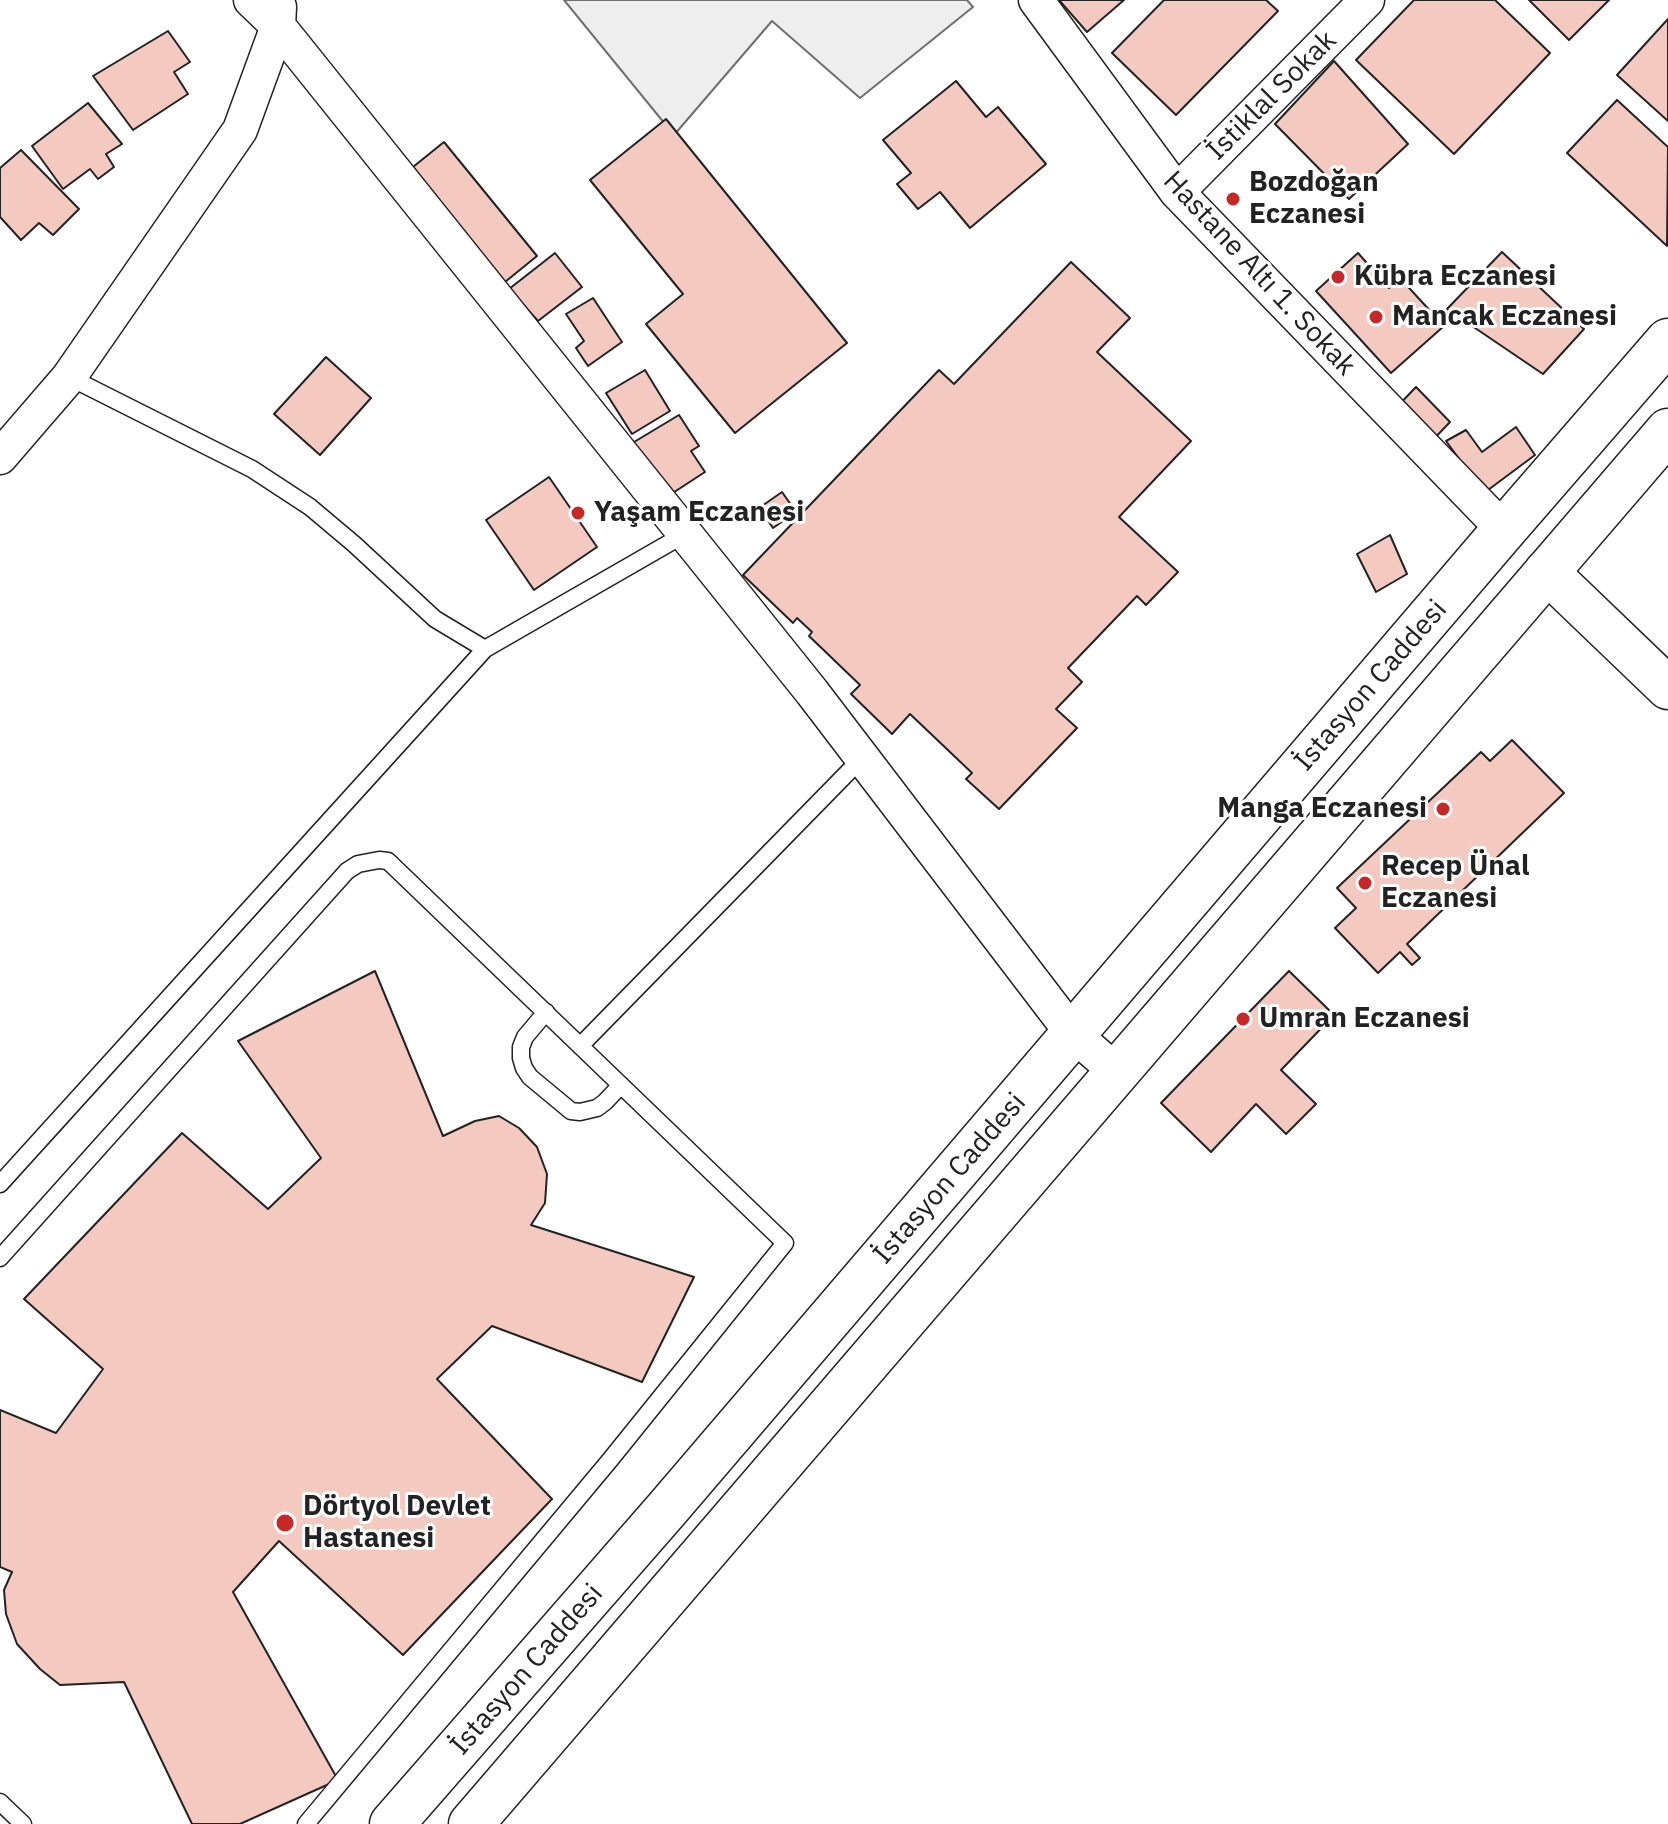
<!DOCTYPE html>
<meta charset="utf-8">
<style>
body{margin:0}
canvas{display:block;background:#fff}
</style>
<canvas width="1668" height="1824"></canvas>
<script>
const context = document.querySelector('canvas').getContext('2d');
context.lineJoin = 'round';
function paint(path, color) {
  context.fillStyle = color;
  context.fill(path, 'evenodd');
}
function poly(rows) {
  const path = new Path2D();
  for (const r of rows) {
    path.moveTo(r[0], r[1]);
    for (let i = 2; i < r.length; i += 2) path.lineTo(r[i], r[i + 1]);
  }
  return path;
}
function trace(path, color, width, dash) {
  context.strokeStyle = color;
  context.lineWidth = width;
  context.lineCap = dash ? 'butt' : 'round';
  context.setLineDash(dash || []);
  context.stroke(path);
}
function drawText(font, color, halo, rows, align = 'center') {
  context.font = font + ' "IBM Plex Sans",sans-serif';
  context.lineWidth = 6;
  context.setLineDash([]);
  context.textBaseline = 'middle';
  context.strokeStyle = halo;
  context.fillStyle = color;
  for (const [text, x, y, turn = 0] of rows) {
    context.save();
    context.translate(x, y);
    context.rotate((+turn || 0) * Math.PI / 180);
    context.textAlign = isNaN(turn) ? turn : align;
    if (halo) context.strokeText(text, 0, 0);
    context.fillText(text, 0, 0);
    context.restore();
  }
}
const green = poly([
 [564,0,967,0,973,7,860,98,772,21,674,135,564,0]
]);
paint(green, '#eee');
trace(green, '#6f6f6f', 2);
const building = poly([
 [1059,0,1124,0,1087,32,1059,0],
 [1164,0,1266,0,1278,11,1176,115,1112,53,1164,0],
 [1414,0,1495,0,1550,53,1454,154,1356,60,1414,0],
 [1529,0,1609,0,1569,40,1529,0],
 [1668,19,1668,121,1617,75,1668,19],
 [168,31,190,62,174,72,188,94,133,130,93,76,168,31],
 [1334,61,1408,144,1349,199,1275,124,1334,61],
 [956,81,986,117,998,107,1046,164,970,228,940,192,918,209,897,184,911,173,883,140,956,81],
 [1617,100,1668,147,1667,246,1567,153,1617,100],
 [88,103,122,144,106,154,114,167,98,179,90,169,63,189,32,146,88,103],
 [666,119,847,343,735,433,646,324,683,294,590,180,666,119],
 [444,142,537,256,505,282,413,167,444,142],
 [21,150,79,209,53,235,39,223,21,240,0,217,0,168,21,150],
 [1502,252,1584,329,1543,374,1447,309,1502,252],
 [555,253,582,287,538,321,509,289,555,253],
 [1358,253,1389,288,1400,278,1444,326,1391,373,1316,291,1358,253],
 [1071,262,1130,318,1097,352,1191,441,1119,517,1178,572,1146,605,1137,596,1068,668,1082,682,1056,709,1077,728,999,809,966,779,972,773,910,714,892,734,851,694,860,685,809,636,812,632,797,618,793,623,743,575,939,370,954,384,1071,262],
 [593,298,622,342,588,366,576,348,584,341,566,314,593,298],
 [326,357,371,398,320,455,274,414,326,357],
 [645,370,670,411,632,434,606,393,645,370],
 [1416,387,1450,422,1429,444,1394,410,1416,387],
 [679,415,699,446,691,451,705,472,665,498,629,445,679,415],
 [1516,427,1535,455,1484,493,1446,441,1466,430,1482,452,1516,427],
 [549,477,597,547,534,590,486,520,549,477],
 [782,492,796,512,773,528,759,508,782,492],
 [1390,535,1407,574,1376,592,1357,554,1390,535],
 [1512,740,1564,793,1407,944,1420,958,1412,965,1400,952,1378,973,1335,928,1356,908,1337,888,1481,752,1490,761,1512,740],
 [375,971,443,1136,475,1121,499,1116,519,1128,537,1147,547,1174,545,1203,531,1225,694,1277,642,1382,492,1326,437,1379,552,1499,403,1655,279,1541,233,1592,338,1780,240,1824,192,1824,124,1682,60,1685,40,1669,17,1644,6,1614,4,1590,12,1572,0,1567,0,1410,56,1433,103,1369,24,1299,182,1133,268,1209,321,1158,238,1041,375,971],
 [1289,971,1334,1015,1281,1070,1316,1104,1286,1134,1256,1104,1211,1152,1161,1103,1289,971]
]);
paint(building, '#f3c9c0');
trace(building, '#222', 2);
const service = poly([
 [69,377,252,469,310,507,354,544,435,619,485,649,685,534],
 [546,1012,525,1037,521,1047,521,1058,524,1068,530,1077,571,1111,580,1112,597,1108,605,1102,621,1085],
 [580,1046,862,758],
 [0,1184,485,649],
 [0,1258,347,871,358,864,379,860,388,861,785,1243,610,1460,306,1824],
 [0,1802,23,1824]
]);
const minor = poly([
 [251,0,278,26,812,692,1073,1034,1117,1072],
 [1036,0,1177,192,1504,530],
 [1177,192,1367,0],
 [0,457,69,377,240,130,278,26,279,7]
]);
const tertiary = poly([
 [1546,571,1668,688]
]);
const secondary = poly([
 [392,1824,667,1509,1504,530,1668,341],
 [471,1824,1668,431]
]);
trace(service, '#222', 19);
trace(minor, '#222', 37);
trace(tertiary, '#222', 45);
trace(secondary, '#222', 47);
trace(service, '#fff', 16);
trace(minor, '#fff', 34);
trace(tertiary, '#fff', 42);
trace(secondary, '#fff', 44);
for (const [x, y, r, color] of [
 [1233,199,8,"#c62828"],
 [1338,277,8,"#c62828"],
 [1376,317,8,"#c62828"],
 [578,513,8,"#c62828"],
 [1443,809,8,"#c62828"],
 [1365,883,8,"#c62828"],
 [1243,1019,8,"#c62828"],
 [285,1523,10,"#c62828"]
]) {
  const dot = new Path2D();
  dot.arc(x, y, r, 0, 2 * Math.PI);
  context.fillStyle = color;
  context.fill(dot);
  trace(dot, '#fff', 3);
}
drawText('28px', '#222', '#fff', [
 ["İstiklal Sokak",1272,96,-45],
 ["Hastane Altı 1. Sokak",1259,274,47],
 ["İstasyon Caddesi",1371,686,-49],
 ["İstasyon Caddesi",950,1179,-49],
 ["İstasyon Caddesi",527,1670,-49]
]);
drawText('bold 28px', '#222', '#fff', [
 ["Bozdoğan",1249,183],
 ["Eczanesi",1249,215],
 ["Kübra Eczanesi",1354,277],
 ["Mancak Eczanesi",1392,317],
 ["Yaşam Eczanesi",594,513],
 ["Manga Eczanesi",1427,809,"right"],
 ["Recep Ünal",1381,867],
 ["Eczanesi",1381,899],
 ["Umran Eczanesi",1259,1019],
 ["Dörtyol Devlet",303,1507],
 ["Hastanesi",303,1539]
], 'left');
</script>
